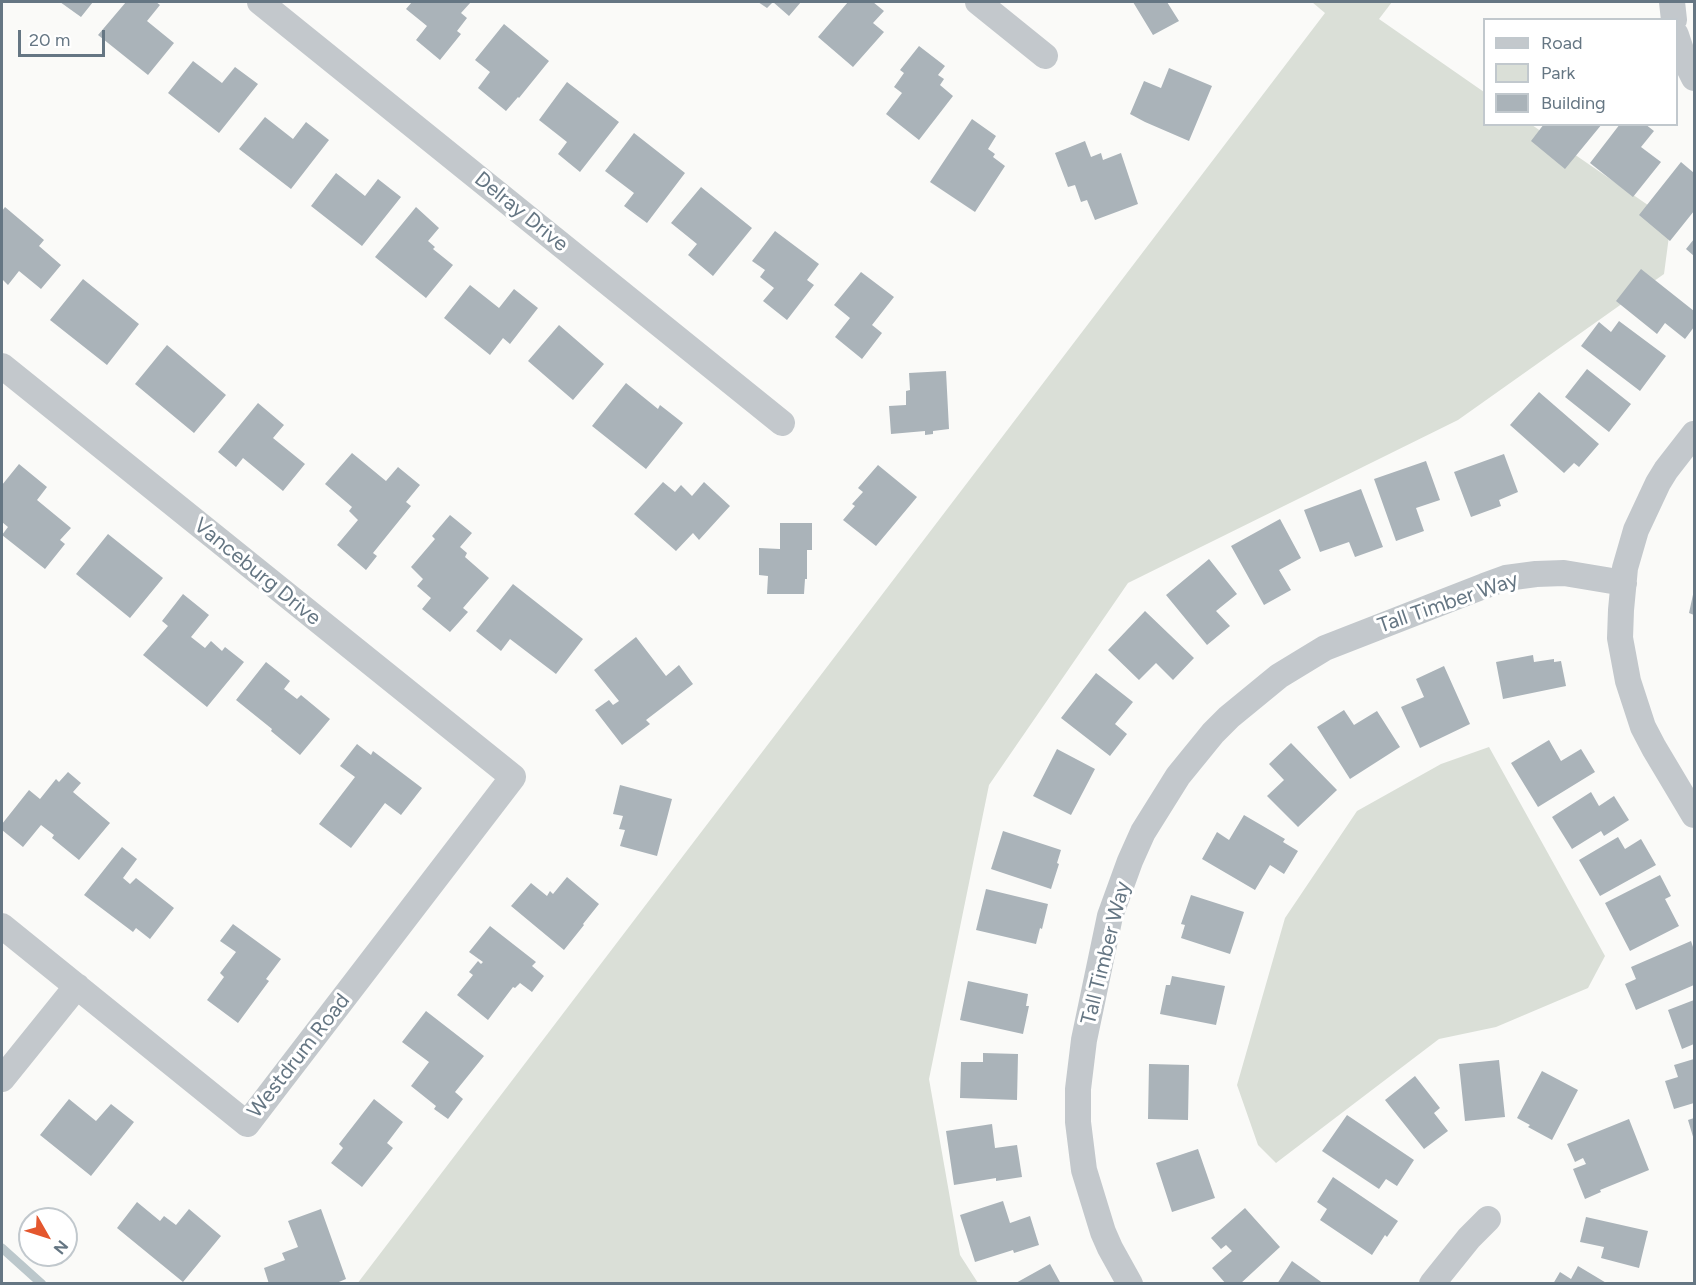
<!DOCTYPE html>
<style>
body{margin:0}
#map{position:relative;width:1696px;height:1285px;overflow:hidden;background:#fafaf8;font-family:Figtree,sans-serif}
canvas{display:block}
.frame{position:absolute;inset:0;border:3px solid #657683;pointer-events:none}
.legend{position:absolute;left:1483px;top:18px;width:195px;height:108px;box-sizing:border-box;background:#fff;border:2px solid #c1c8cd;margin:0;padding:8px 10px;list-style:none;font-size:18px;color:#657683}
.legend li{display:flex;align-items:center;gap:12px;height:30px}
.legend b{width:30px;border:2px solid #c1c8cd}
.north{position:absolute;left:18px;top:1207px;width:60px;height:60px;box-sizing:border-box;background:#fff;border:2px solid #c1c8cd;border-radius:50%;rotate:129deg;font-size:16px;font-weight:700;line-height:24px;text-align:center;color:#657683}
.north::after{content:'';display:block;margin:auto;width:21px;height:27px;background:#e4572e;clip-path:polygon(50% 0,100% 100%,50% 72%,0 100%)}
.scale{position:absolute;left:18px;top:30px;width:87px;height:27px;box-sizing:border-box;border:3px solid #657683;border-top:0;padding-left:8px;font-size:18px;line-height:21px;white-space:nowrap;color:#657683;-webkit-text-stroke:4px #fff;paint-order:stroke}
</style>
<div id="map">
<canvas width="1696" height="1285"></canvas>
<div class="frame"></div>
<ul class="legend">
<li><b style="height:8px;background:#c3c8cc"></b>Road</li>
<li><b style="height:16px;background:#dadfd7"></b>Park</li>
<li><b style="height:16px;background:#aab3b9"></b>Building</li>
</ul>
<div class="north">N</div>
<div class="scale">20 m</div>
</div>
<script>
const context = document.querySelector('canvas').getContext('2d');
context.lineJoin = 'round';
function paint(path, color) {
  context.fillStyle = color;
  context.fill(path, 'evenodd');
}
function poly(rows) {
  const path = new Path2D();
  for (const r of rows) {
    path.moveTo(r[0], r[1]);
    for (let i = 2; i < r.length; i += 2) path.lineTo(r[i], r[i + 1]);
  }
  return path;
}
function trace(path, color, width, dash) {
  context.strokeStyle = color;
  context.lineWidth = width;
  context.lineCap = dash ? 'butt' : 'round';
  context.setLineDash(dash || []);
  context.stroke(path);
}
function drawText(font, color, halo, rows, align = 'center') {
  context.font = font + ' Figtree,sans-serif';
  context.lineWidth = 6;
  context.setLineDash([]);
  context.textBaseline = 'middle';
  context.strokeStyle = halo;
  context.fillStyle = color;
  for (const [text, x, y, turn = 0] of rows) {
    context.save();
    context.translate(x, y);
    context.rotate((+turn || 0) * Math.PI / 180);
    context.textAlign = isNaN(turn) ? turn : align;
    if (halo) context.strokeText(text, 0, 0);
    context.fillText(text, 0, 0);
    context.restore();
  }
}
paint(poly([
 [1312,2,1392,2,1379,19,1484,92,1484,124,1532,125,1671,221,1664,274,1458,420,1128,583,989,785,929,1079,960,1255,978,1283,357,1284,1325,13],
 [1489,747,1605,956,1588,988,1496,1027,1439,1039,1276,1163,1258,1145,1237,1085,1285,918,1357,811,1441,764]
]), '#dadfd7');
trace(poly([
 [2,1248,42,1284]
]), '#bbc7cb', 9);
paint(poly([
 [60,2,93,2,81,17],
 [126,2,156,2,160,5,147,21,174,43,148,75,98,35],
 [412,2,471,2,461,13,467,18,457,31,461,34,440,60,416,40,427,26,406,9],
 [758,2,801,2,789,16,773,2,767,8],
 [848,2,873,2,884,11,873,23,884,32,853,67,818,37],
 [1133,2,1167,2,1179,21,1153,35],
 [504,24,549,61,519,98,518,97,506,111,478,88,490,72,475,60],
 [919,46,945,66,938,75,944,79,940,85,953,96,919,140,886,114,902,93,894,87,904,73,900,70],
 [193,61,222,83,235,67,258,84,219,133,168,93],
 [1169,68,1212,86,1189,141,1145,122,1130,114,1144,81,1161,88],
 [567,82,619,122,580,172,558,154,567,142,539,120],
 [265,117,293,139,306,122,329,140,291,189,239,149],
 [972,119,996,136,988,149,995,154,993,157,1005,166,975,212,930,182],
 [1544,124,1602,124,1565,169,1531,141],
 [1620,124,1645,124,1654,131,1641,147,1661,162,1633,197,1590,163],
 [634,133,685,173,647,223,624,206,634,193,605,171],
 [1085,141,1091,157,1101,153,1103,160,1121,153,1138,204,1095,220,1087,200,1081,202,1075,185,1068,187,1055,153],
 [1681,162,1694,173,1694,211,1670,241,1639,215],
 [336,173,365,196,378,179,401,197,362,246,311,206],
 [701,187,752,228,713,276,688,255,697,244,671,223],
 [5,207,44,240,39,246,61,265,41,289,19,271,8,285,2,279,2,211],
 [416,207,439,228,428,241,435,247,433,249,453,265,426,298,375,257],
 [775,231,819,264,807,280,814,285,787,320,763,301,774,288,760,277,765,270,752,261],
 [1694,239,1694,256,1686,249],
 [1641,269,1694,311,1694,327,1685,339,1665,323,1657,334,1616,301],
 [861,272,894,297,872,325,882,333,862,359,835,337,850,318,834,305],
 [83,279,139,324,107,365,50,320],
 [470,285,499,308,514,289,538,308,510,344,503,338,490,355,444,318],
 [1619,321,1666,356,1640,391,1581,346,1599,322,1611,332],
 [559,325,604,364,573,400,528,361],
 [167,345,226,395,194,433,135,384],
 [1587,369,1631,404,1609,432,1565,397],
 [946,371,949,429,933,431,933,434,925,435,925,431,891,434,889,406,906,405,906,391,910,390,909,373],
 [626,383,658,409,660,405,683,423,646,469,592,426],
 [1539,392,1599,444,1579,467,1574,463,1564,473,1510,425],
 [258,403,284,425,273,438,305,464,283,491,243,458,236,467,218,452],
 [352,453,386,481,398,467,420,485,406,502,411,506,373,553,377,556,366,570,337,545,358,520,349,511,352,507,325,484],
 [1504,454,1518,492,1499,500,1501,506,1471,517,1454,472],
 [1426,461,1440,500,1416,508,1424,531,1396,541,1374,479],
 [19,464,47,487,37,500,71,528,60,540,65,544,45,569,2,535,8,527,2,522,2,485],
 [878,465,917,497,876,546,843,520,855,506,852,504,863,492,858,488],
 [663,482,675,492,681,485,692,496,704,482,730,506,699,540,693,533,676,551,634,514],
 [1361,489,1383,547,1355,557,1349,542,1320,552,1304,510],
 [450,515,472,533,460,547,467,553,465,557,489,578,463,608,468,612,450,632,422,609,431,598,417,586,423,579,411,567,435,539,432,536],
 [1280,519,1301,558,1279,570,1291,590,1264,605,1231,546],
 [780,523,812,523,812,550,807,550,807,579,805,579,804,594,767,594,768,576,759,575,759,548,780,549],
 [108,534,163,578,130,618,76,574],
 [1209,559,1237,594,1216,611,1230,626,1207,645,1166,595],
 [513,584,583,639,556,674,510,639,501,651,476,631],
 [1694,590,1694,615,1689,613],
 [183,594,209,615,191,637,205,648,211,641,222,651,225,647,244,662,207,707,143,655,168,626,162,621],
 [1145,611,1194,658,1173,680,1156,663,1139,680,1108,650],
 [636,637,666,676,679,665,693,684,646,720,650,724,622,745,595,710,609,700,613,705,619,701,594,670],
 [1533,655,1534,662,1554,659,1554,662,1561,661,1566,686,1503,699,1496,662],
 [266,662,290,681,284,689,297,699,301,695,330,719,300,755,271,731,272,729,236,700],
 [1444,666,1470,724,1420,748,1401,707,1424,697,1416,679],
 [1096,673,1133,702,1115,724,1127,734,1110,756,1061,718],
 [1344,710,1354,725,1377,711,1400,747,1350,779,1317,727],
 [1549,740,1561,761,1581,749,1595,772,1538,807,1511,763],
 [1291,743,1337,790,1298,827,1267,796,1284,780,1269,764],
 [357,744,371,755,373,751,422,788,401,815,385,803,351,848,319,824,355,777,340,766],
 [1057,749,1095,769,1071,815,1033,796],
 [68,772,81,783,73,792,110,823,79,860,52,838,54,835,41,825,23,847,2,830,2,824,29,790,40,799,56,779,59,782],
 [620,785,672,799,657,856,620,846,625,830,619,829,623,816,613,814],
 [1591,792,1599,806,1614,796,1629,820,1604,836,1601,831,1572,849,1552,817],
 [1244,815,1285,839,1283,842,1298,851,1284,874,1270,865,1255,890,1202,859,1217,832,1229,840],
 [1003,831,1061,850,1057,863,1059,864,1051,889,991,869],
 [1618,837,1625,849,1641,839,1656,865,1600,896,1579,860],
 [122,847,137,859,123,878,130,884,136,878,174,908,150,939,136,928,133,932,84,895],
 [1660,875,1671,896,1665,899,1679,926,1630,951,1605,903],
 [567,877,599,904,583,924,584,925,564,950,511,906,531,883,547,896,550,891,553,894],
 [986,889,1048,904,1042,929,1040,928,1036,944,976,930],
 [1191,895,1244,912,1230,954,1181,938,1185,925,1181,924],
 [233,924,281,959,266,979,269,981,238,1023,207,1000,224,977,220,973,236,952,220,941],
 [490,926,536,962,532,966,544,976,532,992,520,983,515,988,513,987,488,1020,457,995,473,975,469,972,478,961,481,964,483,962,469,952],
 [1691,941,1694,950,1694,985,1636,1010,1625,984,1636,979,1631,967],
 [1172,976,1225,986,1216,1025,1160,1014,1166,985,1170,985],
 [968,981,1028,994,1026,1006,1029,1006,1023,1034,960,1020],
 [1694,1000,1694,1044,1682,1049,1668,1010],
 [426,1011,484,1056,455,1092,463,1099,448,1119,434,1109,436,1106,411,1086,429,1062,402,1042],
 [983,1053,1018,1054,1017,1100,960,1098,961,1062,983,1062],
 [1694,1059,1694,1103,1674,1109,1665,1081,1678,1077,1674,1065],
 [1499,1060,1505,1117,1465,1121,1459,1064],
 [1149,1064,1189,1065,1188,1120,1148,1119],
 [1542,1071,1578,1090,1552,1140,1528,1127,1530,1125,1517,1118],
 [1415,1076,1440,1108,1434,1113,1448,1131,1424,1149,1385,1100],
 [69,1099,96,1121,111,1104,134,1122,91,1176,40,1135],
 [374,1099,403,1122,387,1143,393,1148,362,1187,331,1163,343,1148,339,1144],
 [1347,1115,1414,1160,1397,1186,1386,1179,1379,1189,1322,1151],
 [1694,1118,1694,1140,1688,1120],
 [1629,1119,1649,1170,1600,1190,1601,1192,1585,1199,1573,1169,1586,1164,1583,1158,1575,1162,1567,1144],
 [992,1124,995,1148,1017,1145,1022,1177,996,1181,996,1178,954,1185,946,1131],
 [1198,1149,1215,1198,1172,1212,1156,1163],
 [1333,1177,1398,1221,1387,1237,1385,1235,1372,1255,1320,1220,1327,1209,1317,1202],
 [1003,1201,1010,1223,1030,1216,1039,1245,1014,1253,1013,1250,975,1262,960,1215],
 [137,1202,160,1221,164,1216,176,1225,189,1209,221,1236,183,1282,117,1228],
 [1245,1208,1280,1247,1240,1284,1226,1284,1212,1268,1232,1251,1226,1245,1221,1249,1211,1238],
 [321,1209,346,1279,334,1284,269,1284,264,1268,285,1260,282,1253,298,1247,288,1221],
 [1586,1217,1648,1231,1639,1268,1601,1258,1604,1247,1580,1242],
 [1292,1261,1324,1284,1277,1284],
 [1050,1264,1061,1284,1014,1284],
 [1578,1266,1608,1284,1553,1284,1560,1272,1571,1279]
]), '#aab3b9');
trace(poly([
 [260,2,782,423],
 [978,2,1045,56],
 [1672,2,1674,20],
 [1676,35,1683,56,1694,78],
 [2,366,513,777,247,1124,2,926],
 [1694,434,1666,470,1658,483,1636,530,1625,568,1621,610,1620,638,1628,681,1643,727,1654,748,1694,815],
 [2,1079,77,986],
 [1130,1284,1110,1248,1103,1232,1084,1170,1078,1122,1078,1089,1084,1040,1110,916,1130,861,1143,832,1178,776,1213,733,1229,717,1279,676,1325,648,1484,586,1506,578,1536,574,1564,573,1624,583],
 [1432,1284,1469,1238,1488,1219]
]), '#c3c8cc', 26);
drawText('21px', '#657683', '#fff', [
 ["Delray Drive",521,212,39],
 ["Vanceburg Drive",257,572,39],
 ["Tall Timber Way",1448,603,-19],
 ["Tall Timber Way",1106,953,-76],
 ["Westdrum Road",299,1056,-52]
]);
</script>
